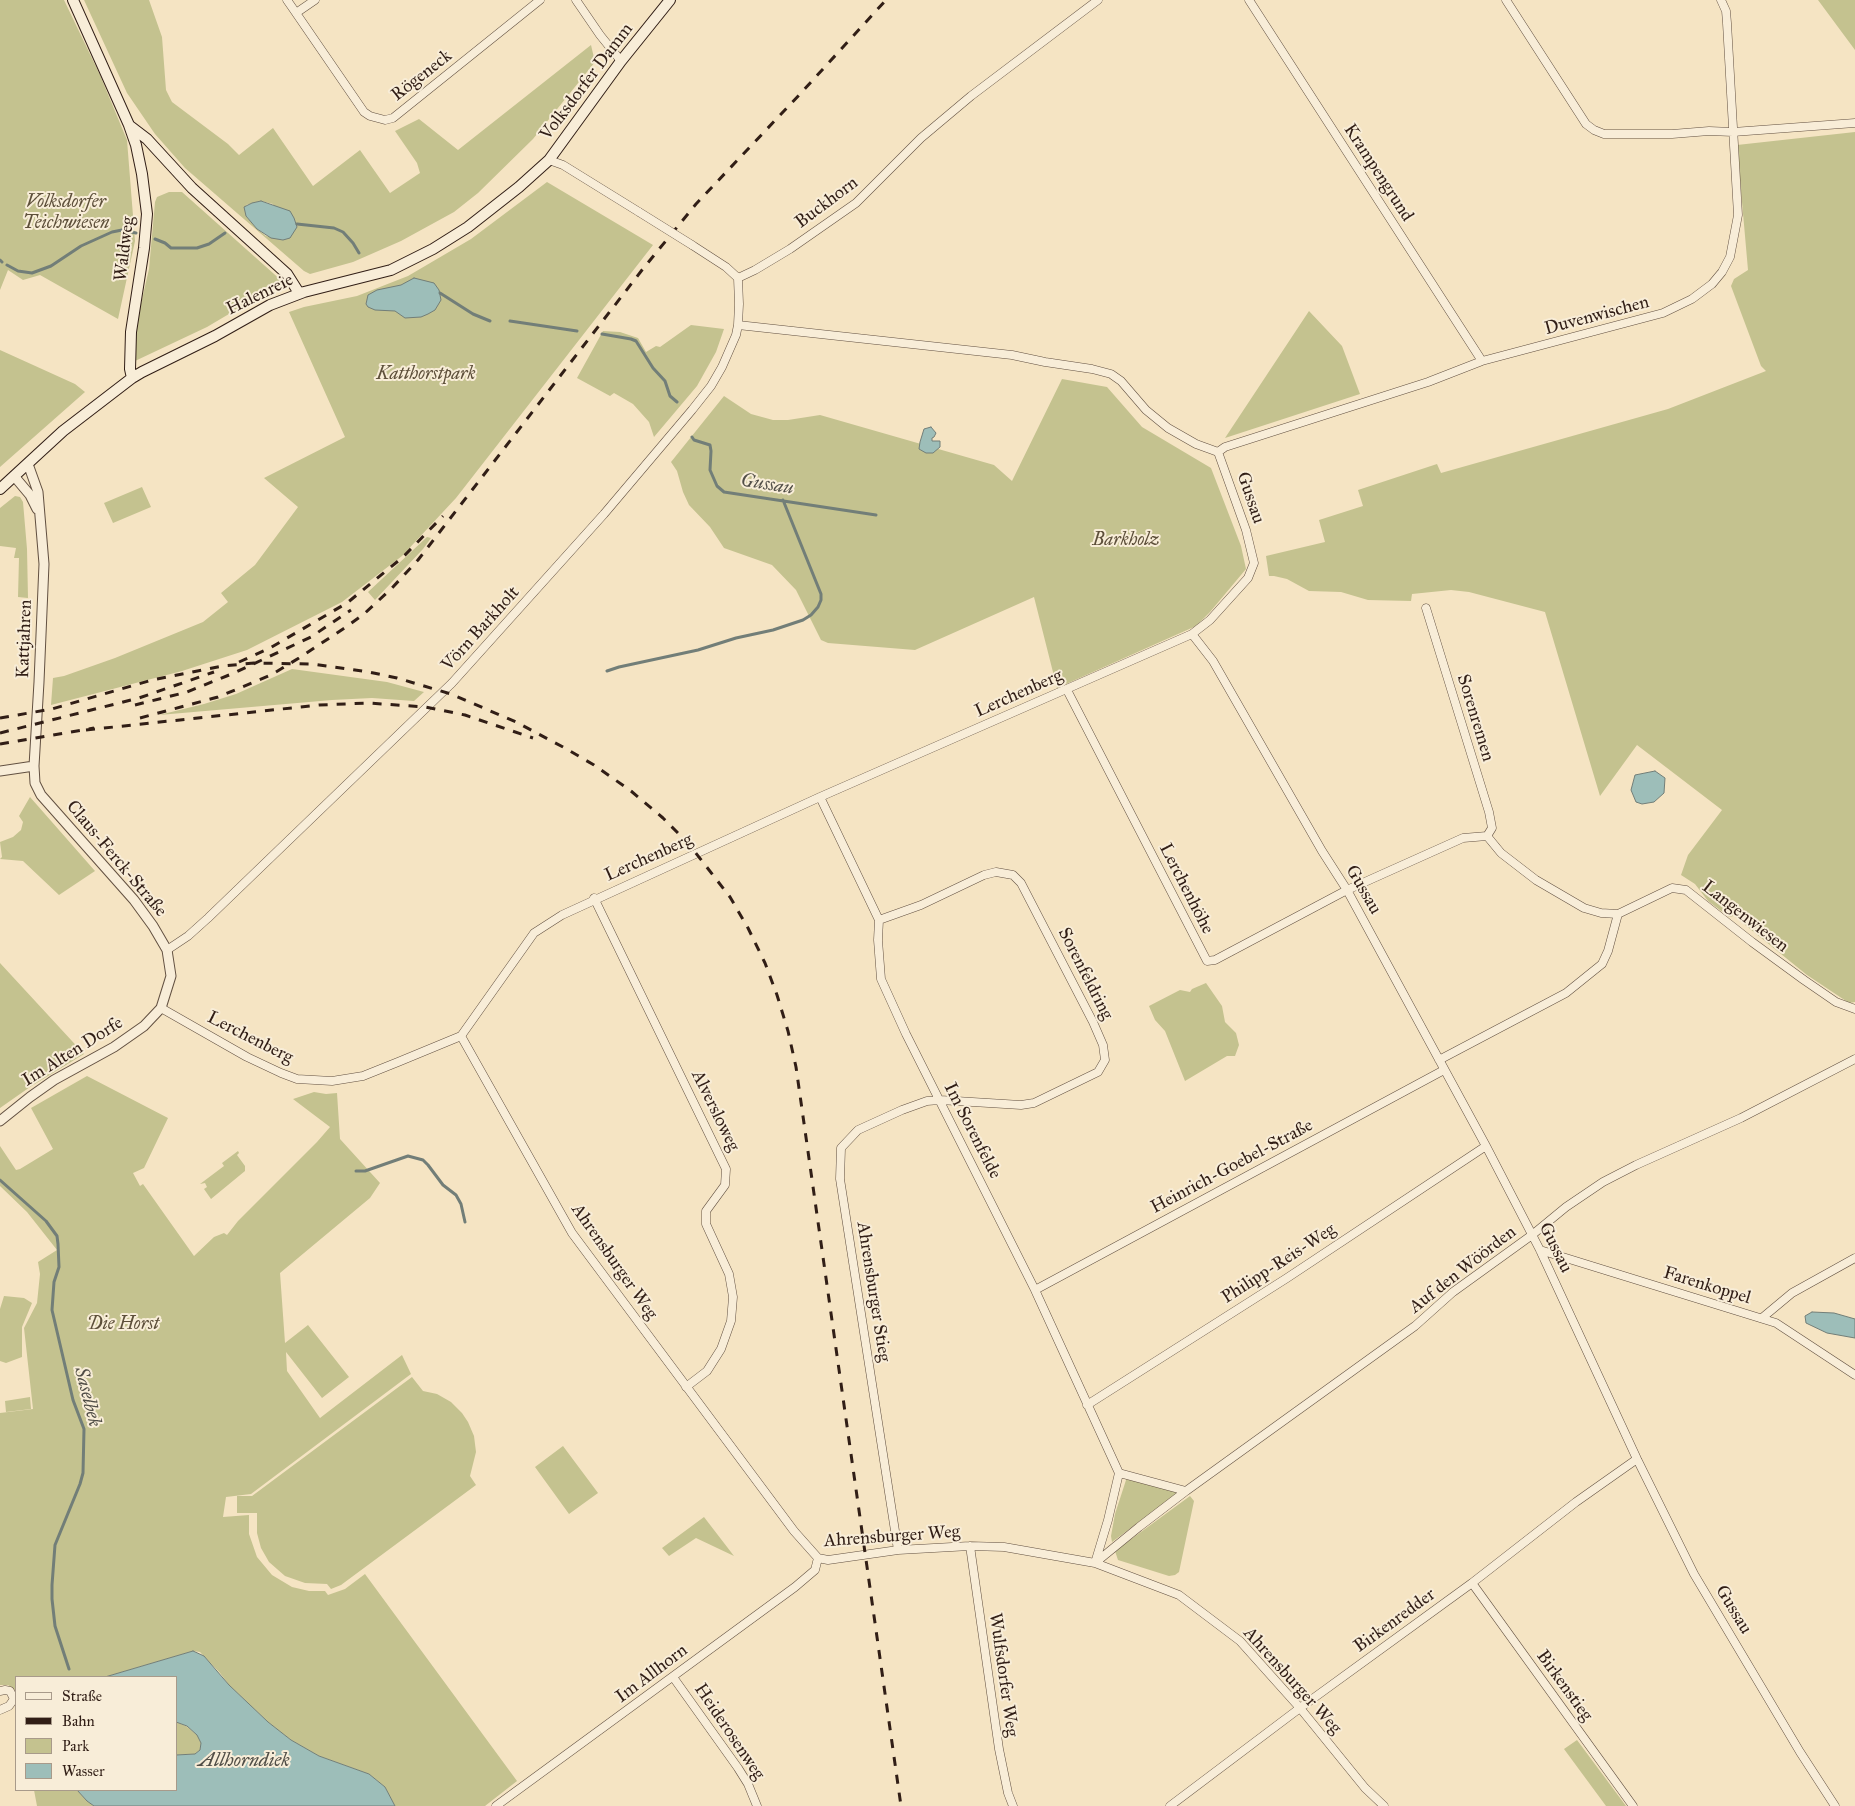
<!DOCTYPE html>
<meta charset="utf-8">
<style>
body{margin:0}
#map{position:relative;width:1855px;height:1806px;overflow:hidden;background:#f5e4c3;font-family:"IM FELL Great Primer",serif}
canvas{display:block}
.legend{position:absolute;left:15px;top:1676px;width:162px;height:115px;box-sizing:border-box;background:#f8edd8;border:1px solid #a89a8a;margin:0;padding:6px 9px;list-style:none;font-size:15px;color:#311e16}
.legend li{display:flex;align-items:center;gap:10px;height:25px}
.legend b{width:25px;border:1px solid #a89a8a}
</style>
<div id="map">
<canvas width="1855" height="1806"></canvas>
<ul class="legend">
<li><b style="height:6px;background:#f8edd8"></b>Straße</li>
<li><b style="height:6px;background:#311e16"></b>Bahn</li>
<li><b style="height:14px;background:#c4c28f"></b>Park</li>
<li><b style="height:14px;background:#9dbeb9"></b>Wasser</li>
</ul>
</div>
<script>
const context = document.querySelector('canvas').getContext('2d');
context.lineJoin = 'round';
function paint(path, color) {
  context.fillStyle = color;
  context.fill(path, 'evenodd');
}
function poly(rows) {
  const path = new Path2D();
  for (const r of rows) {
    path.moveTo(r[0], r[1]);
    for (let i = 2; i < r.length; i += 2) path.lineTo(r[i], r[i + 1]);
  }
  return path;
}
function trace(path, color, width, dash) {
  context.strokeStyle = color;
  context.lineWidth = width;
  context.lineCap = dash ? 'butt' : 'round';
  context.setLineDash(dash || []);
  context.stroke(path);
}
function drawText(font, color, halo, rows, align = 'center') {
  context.font = font + ' "IM FELL Great Primer",serif';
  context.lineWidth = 4;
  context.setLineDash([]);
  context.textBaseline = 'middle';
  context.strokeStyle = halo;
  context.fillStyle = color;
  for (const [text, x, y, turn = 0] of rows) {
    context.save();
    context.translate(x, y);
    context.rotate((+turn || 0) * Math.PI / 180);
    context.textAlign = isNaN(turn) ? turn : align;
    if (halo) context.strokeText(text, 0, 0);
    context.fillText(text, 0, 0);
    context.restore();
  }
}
paint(poly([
 [0,0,64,0,100,75,127,140,135,241,118,319,40,275,23,280,8,270,0,290],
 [84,0,149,0,162,37,166,90,172,102,228,144,239,155,273,128,313,186,360,150,390,193,420,173,417,163,395,131,419,119,458,150,591,45,595,62,533,139,478,193,454,212,401,241,353,262,310,274,304,271,185,168,155,134,127,93],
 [261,201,273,204,283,240,266,236,257,229,246,216,246,205],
 [1818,0,1855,0,1855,50],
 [1855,132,1855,1002,1849,1003,1807,975,1734,916,1729,917,1708,901,1695,884,1681,875,1688,855,1722,810,1637,745,1600,796,1545,612,1469,592,1451,590,1412,594,1411,601,1368,600,1341,592,1309,591,1287,579,1274,576,1269,576,1266,556,1325,542,1319,520,1363,506,1358,490,1437,464,1441,473,1668,409,1766,371,1761,366,1731,286,1734,279,1748,270,1737,145],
 [547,182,653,245,456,498,402,556,342,602,247,650,182,671,51,705,53,678,64,676,115,658,203,622,228,602,221,593,255,565,298,507,264,478,345,437,289,312,304,307,357,296,408,276,471,239],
 [169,192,182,192,283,282,207,327,135,361,137,321,149,269,155,202,157,197],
 [1309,311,1342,346,1360,394,1225,438],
 [691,325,724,329,716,352,697,386,654,437,649,422,633,404,614,393,610,396,577,378,603,331,620,332,638,338,646,352,656,346,660,347],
 [0,350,75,384,85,392,0,467],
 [1062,379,1107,387,1142,427,1211,468,1241,546,1246,569,1210,612,1196,626,1057,688,1034,597,915,650,828,643,821,640,796,590,772,565,724,548,710,527,689,505,683,492,677,471,671,462,724,396,751,414,773,420,788,420,820,415,994,465,1012,481],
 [142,487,151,507,113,523,104,503],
 [15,496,20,497,23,502,27,549,28,598,18,597,19,558,14,558,16,548,0,546,0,508],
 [427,537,431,538,423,549,375,600,368,592],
 [292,669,387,682,424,692,414,701,372,698,332,700,159,715,204,704,236,694],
 [30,797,95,871,59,895,23,861,0,859,2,857,0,842,13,837,21,830,23,822,19,816],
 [0,963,84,1054,30,1087,0,1108],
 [1206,983,1222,1006,1225,1022,1236,1033,1239,1045,1235,1056,1227,1056,1185,1081,1165,1031,1155,1020,1149,1006,1180,990,1190,992,1192,989],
 [87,1076,168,1118,144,1168,133,1173,140,1186,143,1184,194,1256,214,1237,224,1233,227,1235,238,1221,317,1142,330,1127,293,1099,314,1092,326,1094,337,1093,340,1139,380,1183,370,1198,280,1273,285,1343,308,1325,349,1377,322,1398,286,1352,287,1371,320,1418,402,1355,411,1374,251,1494,226,1497,223,1517,249,1515,249,1534,257,1557,272,1575,292,1587,309,1591,325,1591,328,1595,345,1589,365,1574,517,1781,485,1806,395,1806,385,1787,369,1774,319,1756,291,1740,268,1722,229,1685,220,1673,200,1652,193,1651,105,1677,16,1677,16,1691,8,1685,0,1685,0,1413,33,1409,24,1328,37,1303,40,1274,38,1262,57,1250,27,1212,0,1186,0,1146,16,1170,20,1169,53,1149,31,1108],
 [238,1151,239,1153,237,1155,245,1166,245,1171,211,1199,204,1189,207,1187,205,1183,200,1184,224,1166,222,1163],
 [4,1296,24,1298,32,1303,22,1327,22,1357,6,1363,0,1361,0,1309],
 [412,1377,423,1391,437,1394,451,1402,462,1413,468,1422,474,1436,476,1452,470,1476,476,1485,341,1585,331,1589,327,1584,305,1583,285,1576,269,1562,261,1548,257,1533,257,1513,237,1513,237,1496,252,1496],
 [30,1397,31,1409,6,1412,5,1401],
 [563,1446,598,1493,569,1514,535,1467],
 [1127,1477,1183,1489,1112,1542,1111,1536,1115,1514],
 [1190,1496,1194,1501,1179,1572,1175,1575,1169,1576,1118,1560,1115,1551],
 [704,1517,734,1556,696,1538,669,1556,662,1548],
 [176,1722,186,1726,197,1735,201,1743,200,1750,195,1754,176,1755],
 [1577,1740,1626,1806,1606,1806,1564,1749],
 [34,1790,77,1790,87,1801,94,1806,37,1806]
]), '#c4c28f');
const water = poly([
 [261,201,290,211,294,218,297,227,290,238,283,240,271,238,257,229,246,216,244,207,252,203,261,201],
 [414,278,434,283,439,290,441,300,435,310,428,314,421,317,405,318,395,311,375,310,368,307,366,304,368,295,377,290,401,285,414,278],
 [931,427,936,433,934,437,932,438,932,441,940,441,940,447,933,453,926,453,919,449,920,442,924,429,931,427],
 [1655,771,1665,778,1664,793,1654,802,1642,804,1636,802,1631,790,1635,775,1655,771],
 [1812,1312,1834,1313,1855,1319,1855,1338,1827,1333,1806,1323,1805,1316,1812,1312],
 [193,1651,204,1656,229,1685,268,1722,291,1740,319,1756,369,1774,385,1787,395,1806,94,1806,87,1801,77,1790,176,1790,176,1755,195,1754,200,1750,201,1743,197,1735,187,1726,176,1722,176,1677,105,1677,193,1651]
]);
paint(water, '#9dbeb9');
trace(water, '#727e78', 1);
trace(poly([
 [297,224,334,228,343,232,353,243,359,253],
 [155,239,165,243,171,248,197,248,209,244,225,233],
 [0,260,2,262],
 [7,265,18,271,32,273,51,266,81,246,112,232,122,230,136,233],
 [440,293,473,314,490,321],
 [510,321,577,331],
 [602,334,631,339,636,341,653,368,665,381,670,396,677,402],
 [692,437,694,440,710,445,711,451,710,470,717,486,724,492,876,515],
 [607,671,619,667,698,650,736,638,773,630,803,620,811,615,818,607,821,600,821,594,783,500],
 [356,1171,365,1171,408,1156,423,1160,428,1165,443,1185,456,1195,461,1204,465,1222],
 [0,1180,46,1221,57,1236,58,1244,59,1267,54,1282,52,1310,73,1400,84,1429,83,1473,80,1484,55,1545,52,1585,52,1599,55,1626,69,1669]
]), '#727e78', 3);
const minor = poly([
 [287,0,296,13,315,0],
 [576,0,600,35,621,61],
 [1249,0,1482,361],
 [1506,0,1586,124,1594,130,1604,134,1672,134,1709,131,1733,132,1855,123],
 [296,13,364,112,370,116,385,120,393,118,540,0],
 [549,160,563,165,639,212],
 [692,245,726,267,738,278],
 [738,278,755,270,790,249,856,203,921,138,971,96,1098,0],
 [1218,452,1225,447,1428,382,1482,361,1663,313,1692,299,1712,284,1722,272,1730,257,1738,215,1727,23,1726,11,1721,0],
 [1426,608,1489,812,1492,828,1487,836],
 [1192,634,1213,661,1322,851,1347,890,1486,1146,1540,1250,1637,1459,1694,1574,1800,1752,1835,1806],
 [1067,690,1207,961,1215,960,1347,890,1463,838,1487,836],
 [820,797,879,920,878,940,881,979,906,1034,1035,1290,1119,1473],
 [1487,836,1501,853,1536,880,1584,908,1601,913,1618,914,1672,888,1686,890,1752,942,1804,980,1836,1002,1855,1009],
 [594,898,726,1169,725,1185,706,1211,706,1224,729,1274,733,1297,731,1321,721,1349,707,1371,686,1387],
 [879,920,921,905,984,875,996,872,1013,875,1021,883,1093,1022,1103,1045,1105,1060,1098,1072,1034,1103,1021,1105,940,1100,927,1101,902,1110,858,1130,841,1148,840,1179,898,1550],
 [167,950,188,936,208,918,452,683,604,514,692,410,711,386,722,367,736,335,738,325,739,304,738,278],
 [161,1008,247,1057,281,1073,297,1079,332,1081,363,1076,398,1062,461,1036,534,933,562,915,820,797,1192,634,1210,620,1248,578,1254,563,1246,530,1218,452,1196,444,1168,428,1146,410,1121,381,1111,374,1092,369,1045,362,1012,355,738,325],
 [461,1036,572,1233,794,1531,818,1558,828,1560,898,1550,970,1546,1004,1547,1095,1563,1179,1595,1240,1641,1300,1708,1365,1788,1384,1806],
 [1439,1060,1566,993,1602,964,1608,951,1618,914],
 [1540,1250,1776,1323,1855,1375],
 [1035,1290,1444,1070],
 [1762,1318,1792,1293,1855,1258],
 [1087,1405,1287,1278,1486,1146],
 [970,1546,999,1749,1008,1793,1013,1806],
 [1095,1563,1139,1527,1186,1491,1415,1326,1453,1292,1532,1235,1566,1207,1603,1182,1636,1165,1741,1118,1855,1059],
 [1095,1563,1108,1520,1119,1473,1186,1491],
 [1472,1583,1633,1806],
 [673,1677,738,1768,748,1784,757,1806],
 [0,1691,5,1690,10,1691,14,1699,9,1706,0,1710],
 [496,1806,795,1587,815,1570,818,1558],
 [1170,1806,1300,1708,1472,1583,1576,1502,1637,1459]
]);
const tertiary = poly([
 [14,476,30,495,37,509],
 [0,771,34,766],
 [0,1121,30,1097,54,1080,114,1047,144,1026,161,1008,171,976,167,950,153,926,134,900,41,795,35,783,34,766,39,682,44,564,38,492,28,464]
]);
const secondary = poly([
 [73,0,129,125,136,145,142,174,147,214,144,248,131,332,130,369,132,378],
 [130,126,147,139,192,188,287,274,299,293],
 [0,489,63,431,132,378,142,372,215,336,270,305,304,292,391,270,433,249,468,227,519,187,549,160,621,61,670,0]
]);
trace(minor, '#625041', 9);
trace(tertiary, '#625041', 11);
trace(secondary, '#311e16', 12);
trace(minor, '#f8edd8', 8);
trace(tertiary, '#f8edd8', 9);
trace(secondary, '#f8edd8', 10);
trace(poly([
 [239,662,270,648,347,603,403,557,443,516],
 [135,705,187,692,234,673,311,637,351,610],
 [0,718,52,709,152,680,223,666,254,663,312,664,369,672,397,678,451,694,516,722,563,747,594,765,631,791,663,818,688,843,730,897,748,928,765,963,777,995,788,1031,796,1067,901,1806],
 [140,718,218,697,271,675,299,658,346,627,364,614,392,588,418,560,642,270,696,204,801,93,886,0],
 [86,730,319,705,369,703,425,707,465,715,533,738],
 [0,733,139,698,214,672],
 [0,744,94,728]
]), '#311e16', 3, [9, 9]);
const minorBridge = poly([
 [639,212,692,245]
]);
trace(minorBridge, '#625041', 9, []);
trace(minorBridge, '#f8edd8', 8);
drawText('18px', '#311e16', '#f8edd8', [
 ["Rögeneck",422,76,-38],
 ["Volksdorfer Damm",587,82,-53],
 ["Krampengrund",1378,173,57],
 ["Buckhorn",827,203,-37],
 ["Waldweg",125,249,-83],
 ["Halenreie",260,295,-26],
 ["Duvenwischen",1597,316,-15],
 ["Gussau",1250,498,71],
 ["Vörn Barkholt",481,629,-48],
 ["Kattjahren",25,639,-88],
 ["Lerchenberg",1019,694,-24],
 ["Sorenremen",1475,718,73],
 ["Lerchenberg",649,858,-24],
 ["Claus-Ferck-Straße",116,859,50],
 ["Lerchenhöhe",1186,889,63],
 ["Gussau",1363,890,60],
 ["Langenwiesen",1745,917,38],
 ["Sorenfeldring",1085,974,63],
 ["Lerchenberg",250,1038,27],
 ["Im Alten Dorfe",73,1052,-32],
 ["Alversloweg",715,1111,64],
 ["Im Sorenfelde",972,1131,63],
 ["Heinrich-Goebel-Straße",1232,1167,-28],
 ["Gussau",1555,1248,64],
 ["Ahrensburger Weg",614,1262,55],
 ["Philipp-Reis-Weg",1279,1264,-33],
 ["Auf den Wöörden",1463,1270,-38],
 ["Farenkoppel",1707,1286,17],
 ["Ahrensburger Stieg",873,1292,81],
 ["Ahrensburger Weg",892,1537,-4],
 ["Gussau",1733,1610,59],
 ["Birkenredder",1395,1621,-36],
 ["Im Allhorn",652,1674,-37],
 ["Wulfsdorfer Weg",1003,1675,82],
 ["Ahrensburger Weg",1292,1681,48],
 ["Birkenstieg",1564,1686,54],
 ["Heiderosenweg",729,1732,56]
]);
drawText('italic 18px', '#5d4f3a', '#f8edd8', [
 ["Volksdorfer",66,203],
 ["Teichwiesen",66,224],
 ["Katthorstpark",426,375],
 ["Barkholz",1126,541],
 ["Die Horst",123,1325]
]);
drawText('italic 19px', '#514e47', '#f8edd8', [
 ["Gussau",767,485,9],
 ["Saselbek",87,1397,76],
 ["Allhorndiek",244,1761]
]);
</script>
